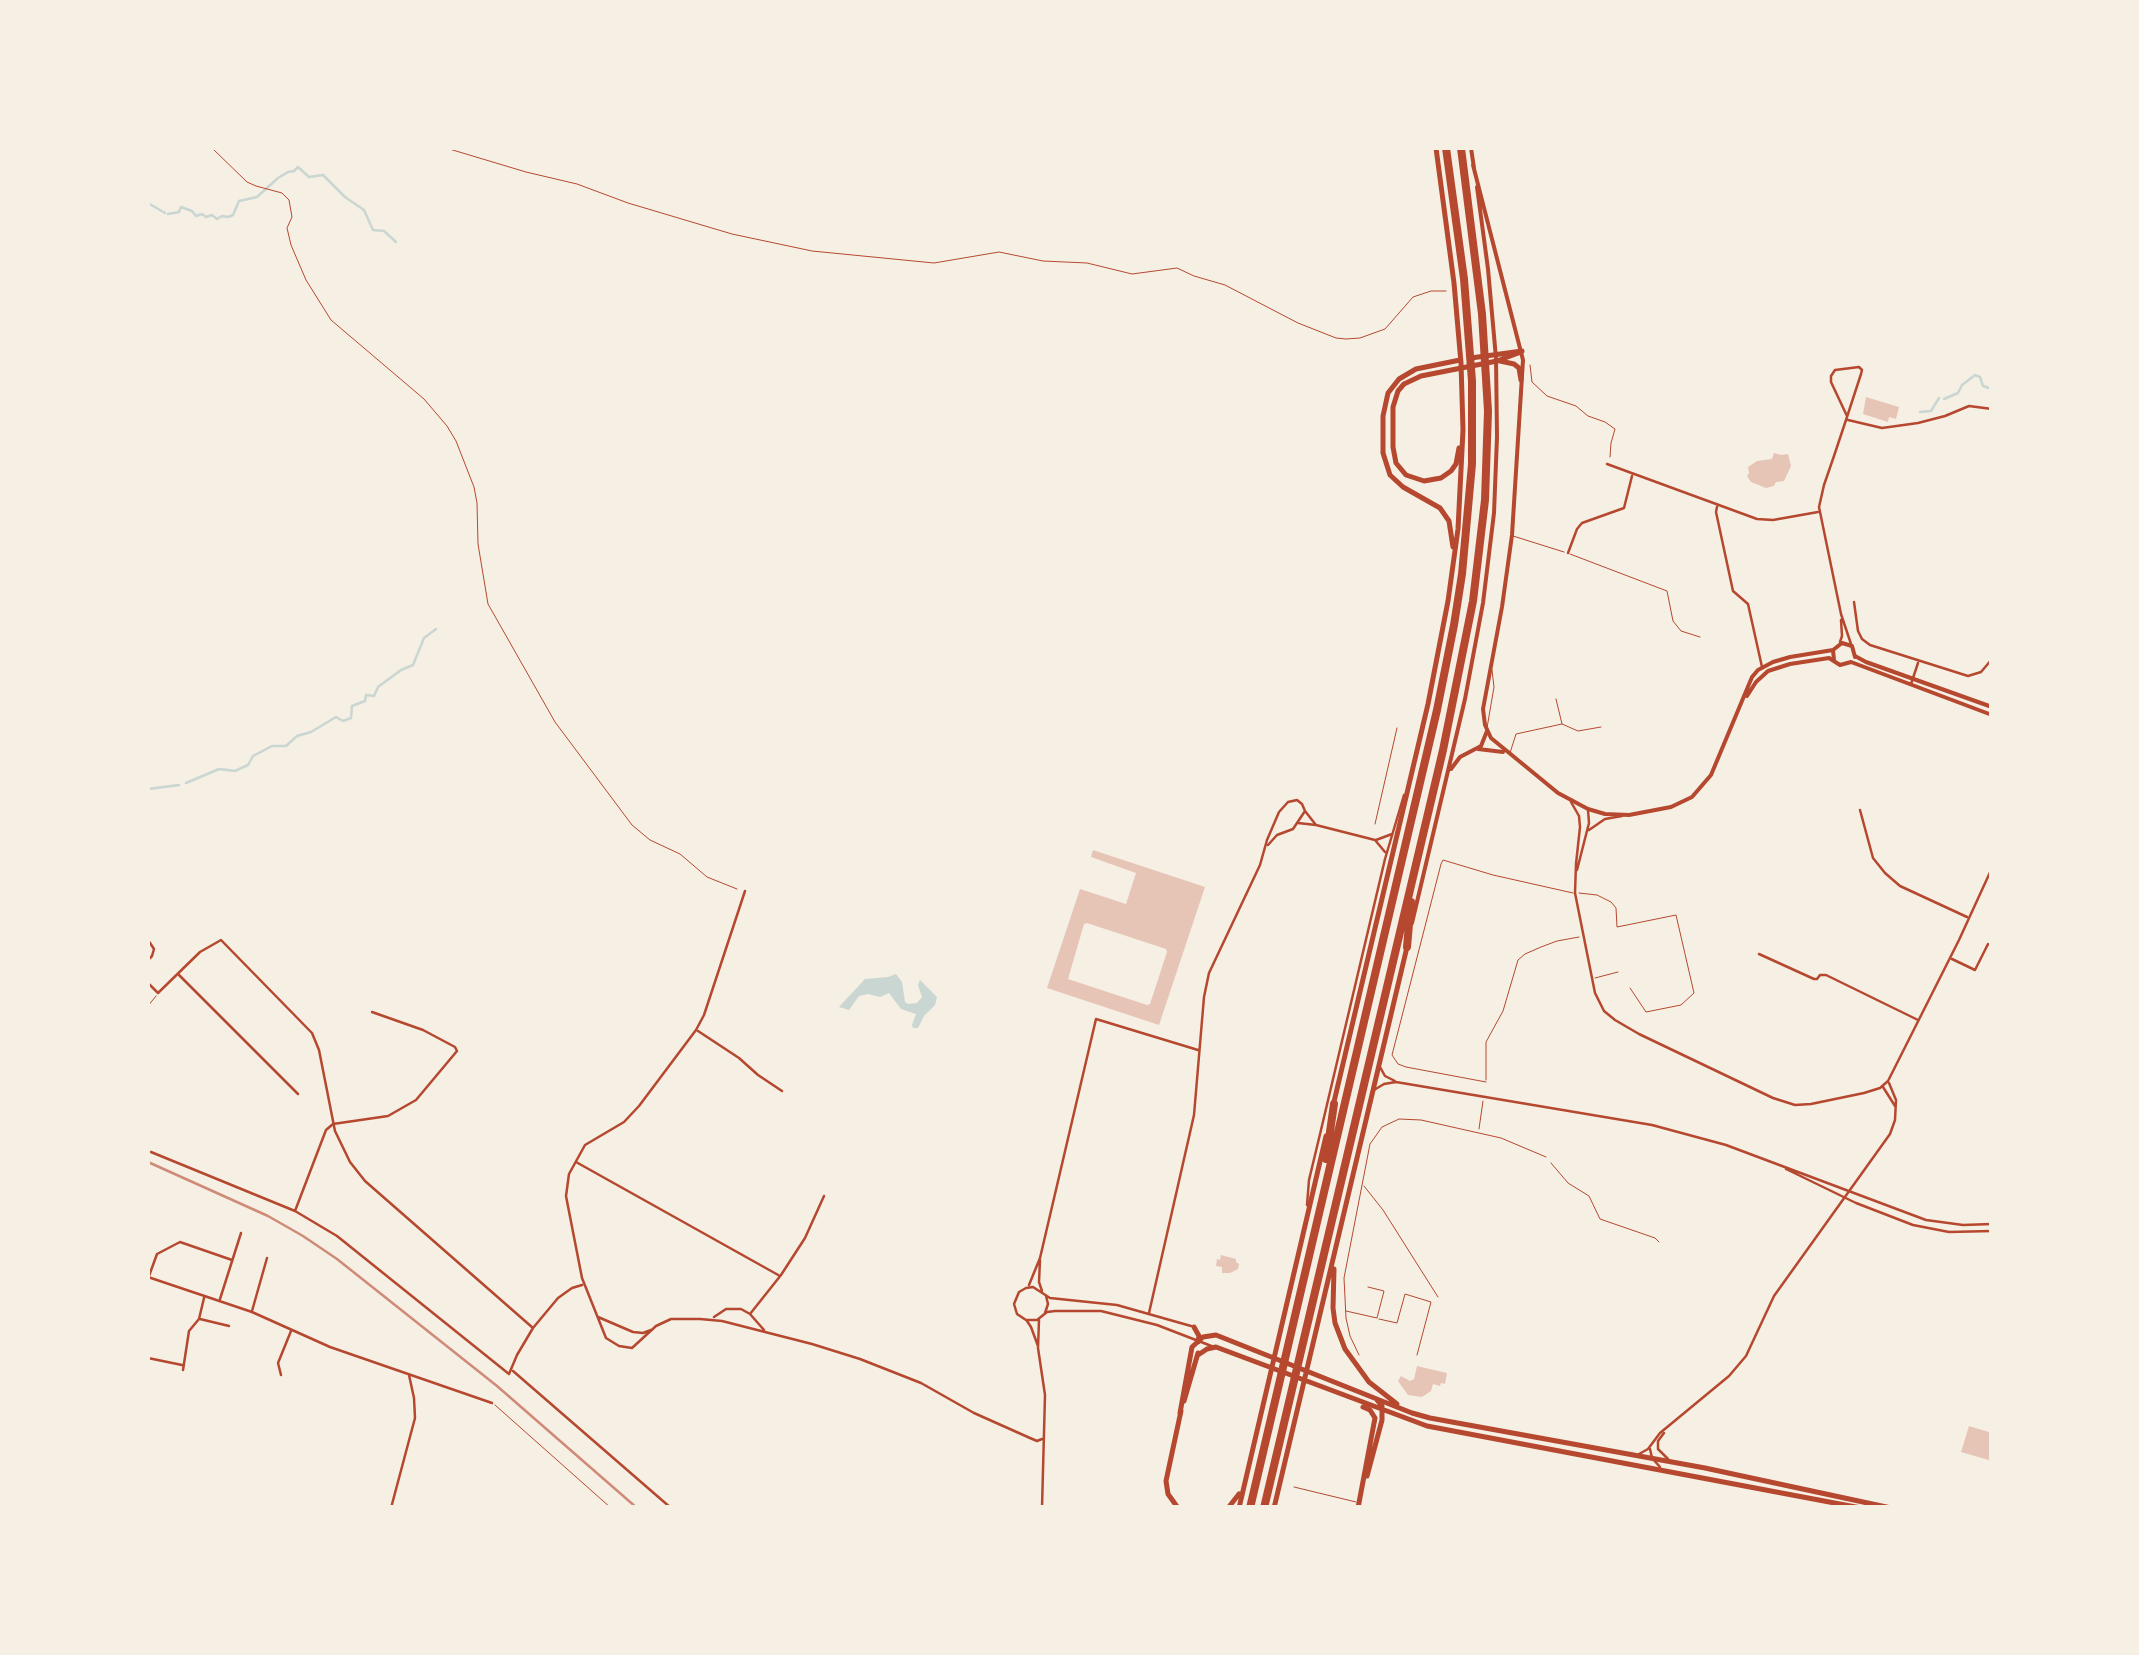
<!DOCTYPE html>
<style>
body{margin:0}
#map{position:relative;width:2139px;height:1655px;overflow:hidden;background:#f6efe4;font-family:"Fira Sans Condensed",sans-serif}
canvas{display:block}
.frame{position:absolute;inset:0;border:150px solid #f6efe4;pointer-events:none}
</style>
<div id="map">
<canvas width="2139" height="1655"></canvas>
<div class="frame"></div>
</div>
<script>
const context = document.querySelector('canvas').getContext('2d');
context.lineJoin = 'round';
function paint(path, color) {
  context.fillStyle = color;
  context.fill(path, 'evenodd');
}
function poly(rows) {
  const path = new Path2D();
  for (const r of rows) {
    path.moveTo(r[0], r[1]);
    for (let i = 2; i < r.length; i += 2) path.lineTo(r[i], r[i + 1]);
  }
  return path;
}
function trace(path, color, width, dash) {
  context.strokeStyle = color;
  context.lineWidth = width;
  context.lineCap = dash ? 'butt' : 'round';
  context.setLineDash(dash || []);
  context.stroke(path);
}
paint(poly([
 [896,974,902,982,905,1002,908,1004,917,1003,922,997,918,985,920,980,937,997,935,1005,924,1016,918,1028,913,1028,912,1025,916,1014,901,1009,889,993,880,997,868,994,859,996,849,1010,839,1007,865,979,888,977]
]), '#c9d6d2');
trace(poly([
 [148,203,165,213],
 [168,214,179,212,181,207,192,211,196,216,202,214,206,217,212,215,217,219,222,216,228,217,233,215,239,201,257,197,278,178,288,172,294,171,298,167,309,177,323,175,345,197,364,210,373,230,384,231,396,242],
 [1944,399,1958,393,1962,385,1975,375,1980,377,1983,386,1992,389],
 [1920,412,1931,411,1939,398],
 [186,783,219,769,235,771,248,765,253,756,272,746,286,746,297,736,311,732,336,717,343,721,351,718,352,706,365,701,366,695,374,696,378,687,401,670,413,665,424,638,436,629],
 [148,789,179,785]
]), '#c9d6d2', 2.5);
paint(poly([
 [1866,397,1899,407,1896,419,1889,417,1888,422,1863,414],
 [1774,453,1781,455,1788,454,1791,466,1784,481,1776,482,1774,486,1766,488,1751,482,1747,476,1749,473,1748,467,1757,461,1772,459],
 [1093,850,1205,887,1159,1025,1047,988,1080,889,1126,904,1136,873,1091,857],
 [1087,923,1166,949,1167,952,1150,1004,1147,1005,1068,979,1084,924],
 [1221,1255,1236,1259,1236,1262,1239,1264,1238,1269,1230,1273,1222,1273,1222,1267,1216,1266,1217,1259,1220,1260],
 [1417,1366,1447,1373,1445,1384,1441,1383,1440,1386,1433,1384,1431,1391,1422,1397,1408,1395,1398,1381,1401,1376,1410,1381,1414,1379],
 [1969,1426,1992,1433,1992,1461,1961,1452]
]), '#e6c5b7');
trace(poly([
 [212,148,247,182,256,186,282,193,289,200,292,217,287,228,291,245,306,280,331,320,424,399,447,426,456,441,474,487,477,503,478,544,488,604,555,722,632,825,650,840,680,854,707,877,737,889],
 [446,148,526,172,577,184,628,203,732,234,812,251,934,263,999,252,1043,261,1087,263,1132,274,1177,268,1194,276,1225,285,1298,323,1336,338,1346,339,1360,338,1385,329,1413,297,1431,291,1446,291],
 [1530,365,1532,382,1547,396,1576,406,1588,416,1605,422,1615,429,1611,443,1610,457],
 [1551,1163,1568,1183,1589,1196,1600,1219,1655,1238,1659,1242]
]), '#b5482f', 1);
trace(poly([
 [1513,536,1564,552],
 [1570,554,1667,591,1673,621,1681,631,1700,637],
 [1556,699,1562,724,1578,731,1601,727],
 [1487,728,1494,687,1492,670],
 [1510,753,1516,734,1562,724],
 [1375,824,1397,728],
 [1579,893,1597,895,1611,902,1616,908,1617,927,1676,915,1694,993,1681,1005,1646,1012,1630,988],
 [1595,978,1618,972],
 [148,1006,156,996],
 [1486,1080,1486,1042,1503,1011,1518,960,1525,954,1541,947,1557,941,1579,937],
 [1486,1082,1406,1067,1398,1064,1392,1055,1441,864,1443,860,1493,875,1573,893],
 [1479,1129,1483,1101],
 [1364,1186,1383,1210,1438,1297],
 [1346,1311,1377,1318,1384,1291,1368,1287],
 [1379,1319,1397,1323,1405,1294,1431,1302,1417,1355],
 [1359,1355,1350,1336,1346,1318,1344,1278,1370,1144,1382,1127,1399,1119,1421,1120,1501,1138,1546,1157],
 [495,1405,611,1508],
 [1294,1487,1356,1502]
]), '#b5482f', 1);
trace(poly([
 [1847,416,1831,382,1831,376,1835,370,1859,367,1862,370,1861,374,1846,420,1834,456,1824,485,1819,507,1841,614,1851,644],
 [1848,420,1882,428,1918,423,1945,416,1969,406,1992,409],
 [1607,464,1757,519,1773,520,1818,512],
 [1717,507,1716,512,1733,591,1748,604,1762,667],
 [1568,553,1577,529,1582,523,1624,508,1632,476],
 [1854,602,1858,631,1862,639,1870,645,1968,676,1981,672,1992,659],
 [1840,642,1842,636,1841,620],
 [1911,684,1918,663],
 [1571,802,1579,816,1580,827,1576,864,1575,893,1595,993,1604,1011,1615,1020,1639,1034,1773,1098,1795,1105,1811,1104,1864,1093,1880,1088,1888,1081,1959,940,1992,868],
 [1860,810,1873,858,1885,873,1900,886,1967,917],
 [1298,823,1316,825,1375,840,1385,852],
 [1589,830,1605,819,1622,816],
 [1376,840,1392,834],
 [1268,845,1277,835,1293,829,1305,811],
 [1577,870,1589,823,1588,810],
 [745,891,704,1015,696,1030,639,1106,624,1122,585,1145,569,1174,566,1196,582,1278,606,1338,619,1346,632,1348,656,1326,671,1319,700,1319,722,1321,812,1344,860,1359,921,1383,974,1413,1030,1438,1037,1441,1042,1439],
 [148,940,154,949,152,956,148,960],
 [1759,954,1814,979,1817,979,1820,975,1826,975,1918,1020],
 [1952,959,1975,970,1988,944,1992,946],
 [179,975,298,1094],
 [148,983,158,993,200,952,221,940,312,1033,319,1050,335,1131,350,1162,365,1181,533,1328],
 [698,1031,739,1058,758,1075,782,1091],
 [1380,1067,1385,1076,1395,1081],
 [1883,1087,1895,1106],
 [1374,1090,1384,1084,1396,1082,1652,1125,1726,1145,1926,1220,1963,1225,1992,1224],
 [151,1152,295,1211,337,1236,509,1374,517,1355,533,1328,558,1298,572,1288,582,1285],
 [576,1162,780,1276],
 [1786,1169,1856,1203,1913,1225,1949,1232,1992,1231],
 [1307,1205,1309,1180,1321,1130,1385,859,1404,795],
 [295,1211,326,1130,333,1124,388,1116,416,1100,457,1051,455,1047,423,1030,372,1012],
 [1040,1260,1039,1282,1042,1291],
 [149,1276,157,1254,180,1242,232,1260],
 [148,1277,252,1312,330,1347,492,1403],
 [1029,1285,1040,1258,1096,1019,1198,1050],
 [220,1299,241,1233],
 [252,1311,267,1258],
 [1045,1313,1048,1304,1046,1296],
 [1149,1313,1194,1115,1204,997,1209,973,1260,865,1267,840,1279,812,1288,802,1297,800,1302,804,1305,811,1316,825],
 [750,1314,781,1275,805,1238,824,1196],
 [598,1317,633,1332,643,1333,651,1330],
 [714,1317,726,1309,741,1309,750,1314,764,1330],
 [200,1319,229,1326],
 [1039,1320,1038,1348,1045,1395,1042,1508],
 [1027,1321,1031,1327,1038,1346],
 [1191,1326,1117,1305,1050,1298,1033,1287,1026,1288,1019,1292,1014,1304,1017,1314,1026,1320,1037,1320,1047,1312,1055,1311,1101,1311,1157,1325,1214,1347],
 [148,1358,182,1365],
 [183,1370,189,1331,199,1319,204,1298],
 [513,1371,671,1508],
 [281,1375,278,1363,291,1331],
 [1664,1433,1658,1441,1658,1449,1668,1459],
 [1650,1449,1652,1458,1660,1467],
 [1639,1454,1648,1449,1660,1433,1729,1376,1746,1356,1774,1296,1890,1134,1895,1120,1896,1100,1889,1083],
 [391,1508,415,1418,414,1398,409,1375]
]), '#b5482f', 2.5);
trace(poly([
 [1471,148,1474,168],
 [1473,165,1523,360,1512,535,1502,607,1483,709,1485,725,1491,738,1558,793,1588,809,1605,814,1629,815,1671,807,1692,797,1711,775,1752,677,1758,670,1773,662,1790,657,1833,650],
 [1855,656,1866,662,1992,707],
 [1834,660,1833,650,1842,643,1852,646,1855,657],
 [1747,696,1756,682,1768,671,1790,664,1829,658,1840,665,1851,662,1992,715],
 [1478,749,1503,752],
 [1451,769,1460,757,1481,746,1487,731],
 [1412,923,1465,699,1483,603,1494,513,1497,437,1496,358,1488,269,1477,187]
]), '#b5482f', 4);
trace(poly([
 [1471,358,1522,351],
 [1500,361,1514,364,1519,368,1521,380],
 [1459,448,1456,464,1451,471,1441,478,1424,481,1406,475,1396,463,1393,447,1393,407,1398,391,1404,384,1421,376,1497,361,1521,352],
 [1453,547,1449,521,1440,508,1403,487,1390,475,1383,453,1383,416,1388,393,1399,379,1416,369,1460,360],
 [1333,1106,1428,704,1448,601,1458,529,1463,430,1461,363,1454,283,1436,148],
 [1334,1269,1333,1308,1335,1323,1345,1349,1369,1382,1397,1404],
 [1194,1327,1199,1336,1198,1342],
 [1198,1355,1207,1349,1216,1347,1427,1426,1861,1508],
 [1184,1401,1198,1353],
 [1180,1413,1192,1347,1203,1337,1216,1335,1412,1413,1430,1418,1705,1468,1891,1508],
 [1367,1476,1382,1420,1382,1406,1377,1400],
 [1178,1508,1168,1494,1166,1481,1181,1411],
 [1228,1508,1239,1494],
 [1239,1508,1326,1136],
 [1274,1508,1407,947],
 [1358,1508,1375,1418,1370,1410,1363,1407]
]), '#b5482f', 5);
trace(poly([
 [1407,947,1411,902],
 [1326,1159,1334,1104],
 [1250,1508,1437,710,1454,625,1462,574,1472,464,1472,381,1464,279,1446,148],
 [1264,1508,1443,750,1473,601,1485,500,1488,411,1482,314,1461,148]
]), '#b5482f', 8);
trace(poly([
 [148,1162,268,1216,303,1236,337,1259,497,1386,637,1508]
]), '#cf8b77', 2.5);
</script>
